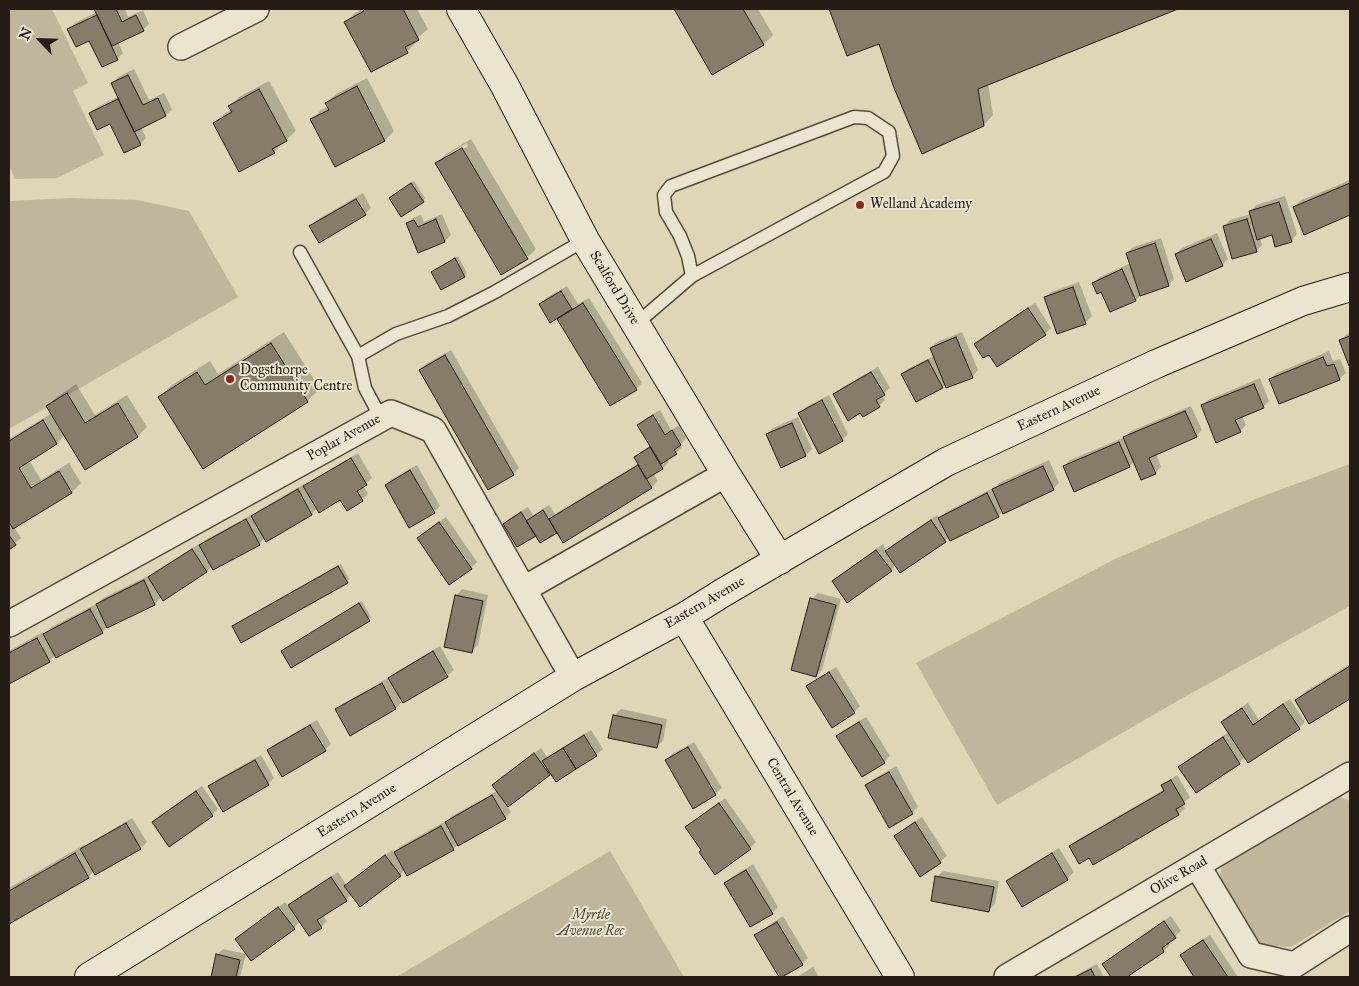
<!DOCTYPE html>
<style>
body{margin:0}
#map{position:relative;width:1359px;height:986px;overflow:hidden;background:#ded6b6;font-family:"IM FELL Great Primer",serif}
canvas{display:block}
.frame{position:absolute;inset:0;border:10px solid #271b15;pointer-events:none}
.north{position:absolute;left:15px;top:15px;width:50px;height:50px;-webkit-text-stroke:4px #eae4d0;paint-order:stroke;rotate:294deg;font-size:14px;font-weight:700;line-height:20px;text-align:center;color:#271b15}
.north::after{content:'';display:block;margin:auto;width:18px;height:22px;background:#271b15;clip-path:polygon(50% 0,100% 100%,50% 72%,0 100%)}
</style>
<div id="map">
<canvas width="1359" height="986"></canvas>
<div class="frame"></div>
<div class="north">N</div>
</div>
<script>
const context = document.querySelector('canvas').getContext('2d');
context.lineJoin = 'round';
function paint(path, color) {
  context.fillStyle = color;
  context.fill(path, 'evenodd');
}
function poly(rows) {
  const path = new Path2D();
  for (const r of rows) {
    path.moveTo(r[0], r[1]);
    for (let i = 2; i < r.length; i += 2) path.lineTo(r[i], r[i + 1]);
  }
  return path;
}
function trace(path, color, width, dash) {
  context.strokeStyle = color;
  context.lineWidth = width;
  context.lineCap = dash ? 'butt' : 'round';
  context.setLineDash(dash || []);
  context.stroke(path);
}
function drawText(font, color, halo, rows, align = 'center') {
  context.font = font + ' "IM FELL Great Primer",serif';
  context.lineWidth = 4;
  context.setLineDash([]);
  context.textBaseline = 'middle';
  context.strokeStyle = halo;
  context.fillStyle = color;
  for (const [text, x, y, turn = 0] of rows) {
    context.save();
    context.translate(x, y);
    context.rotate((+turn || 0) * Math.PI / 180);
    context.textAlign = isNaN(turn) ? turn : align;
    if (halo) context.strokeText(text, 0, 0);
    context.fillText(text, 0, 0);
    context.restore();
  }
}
paint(poly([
 [9,9,52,9,88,83,73,91,104,155,57,178,15,179,9,165],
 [71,198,137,200,189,211,238,297,9,429,9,201],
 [1350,464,1350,606,1188,695,997,805,916,663,1117,558,1255,499],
 [1324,797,1340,797,1350,801,1350,911,1291,947,1265,945,1252,939,1219,881,1222,862],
 [610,851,684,977,396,977]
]), '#bfb69b');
paint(poly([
 [95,9,125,9,128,17,143,10,149,24,143,30,118,42,123,53,117,59,90,39,69,29,75,23,97,12],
 [362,9,417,9,428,29,415,40,416,42,407,52,346,22,355,13],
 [675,9,758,9,773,35,764,44,713,74],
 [830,9,1174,9,988,84,993,115,984,125,879,42,848,55],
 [134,69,149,100,164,93,172,109,166,115,141,127,146,138,140,144,111,122,90,114,97,107,118,97,112,83,118,77],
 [367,78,394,131,385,140,336,166,312,120,321,110,328,107,326,103,336,94],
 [269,81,296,131,286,140,283,142,283,143,274,152,214,123,224,114,232,109,230,106,239,97],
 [471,139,536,249,527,258,437,164,446,154],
 [467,143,468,146,446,159,446,156],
 [1350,180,1350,214,1305,233,1294,207,1300,201],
 [414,181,425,198,423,201,393,196],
 [363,193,371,208,365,214,311,226,317,220],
 [1285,196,1297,234,1291,241,1273,234,1260,238,1262,245,1256,251,1224,226,1230,220,1251,214,1250,212,1256,205],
 [442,214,451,235,445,241,419,252,407,224,413,218,421,215,424,222],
 [1217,233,1228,259,1222,265,1176,254,1182,248],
 [1161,238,1174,279,1168,285,1142,294,1136,300,1111,311,1102,290,1094,283,1100,277,1131,263,1127,253,1133,247],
 [458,256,467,273,441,289,432,272],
 [1079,282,1092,316,1086,322,1058,332,1045,298,1051,292],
 [567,286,578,304,589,298,642,383,636,389,611,404,557,317,540,305,546,298],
 [1035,303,1051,328,1045,334,989,353,976,344,982,338],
 [284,332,320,389,307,401,204,467,159,397,172,385,210,361,218,374],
 [962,332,978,370,972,377,946,384,942,387,903,374,909,368,934,356,931,348,937,342],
 [1350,333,1350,364,1349,364,1341,340,1347,334],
 [451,350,519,468,513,474,420,370,426,364],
 [1329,351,1333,361,1340,359,1346,373,1339,379,1270,379,1277,373],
 [878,367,890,388,882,395,885,400,879,406,835,395,841,388],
 [1260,378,1269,401,1263,407,1242,416,1246,425,1240,431,1202,406,1208,400],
 [76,384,95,415,127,395,147,427,138,436,65,435,57,443,29,460,41,480,69,463,81,483,72,492,14,527,21,538,9,549,9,439,52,413,47,406,57,397],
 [829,395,848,434,842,440,800,413,806,407],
 [1191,406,1202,430,1196,436,1156,453,1161,467,1155,473,1135,461,1129,466,1064,466,1070,460,1125,437,1131,431],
 [660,410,671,430,679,425,686,438,680,445,682,447,676,453,667,459,669,462,663,468,653,473,658,481,652,487,557,531,540,541,536,534,504,524,510,518,528,507,533,515,549,505,555,514,639,463,635,457,642,451,651,445,639,425,645,419],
 [798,417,812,449,806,455,767,434,773,428],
 [358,453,372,478,363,485,368,494,362,500,341,498,317,508,312,514,267,540,265,538,259,544,212,566,207,572,162,596,155,604,108,626,102,632,55,655,49,661,9,683,9,651,43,632,44,634,50,628,96,604,97,604,103,598,150,575,151,576,156,571,199,544,200,546,207,539,253,514,253,516,259,510,304,484,305,486,311,481],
 [1049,460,1059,483,1053,489,1003,511,998,516,949,537,945,541,896,565,891,570,834,581,840,575,883,544,887,551,892,545,937,515,939,518,946,512,993,488,994,489,999,483],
 [417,465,440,506,434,512,386,485,392,479],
 [446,517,477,562,471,568,418,538,425,532],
 [341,564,349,579,347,582,234,626,236,624],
 [462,589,488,595,478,645,472,651,456,596],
 [818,593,841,599,822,670,816,676,812,599],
 [362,601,371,617,369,620,282,651],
 [440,646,454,670,447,676,403,701,396,708,350,734,337,710,343,704,388,678,389,679,396,672],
 [1350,664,1350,698,1309,722,1296,700,1306,691],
 [836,667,860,706,854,712,808,687,814,681],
 [1290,699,1305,722,1299,728,1245,757,1239,763,1180,767,1186,761,1229,732,1222,722,1228,716,1248,703,1259,720],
 [621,709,667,719,663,741,656,747,614,715],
 [866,717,890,756,884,762,838,736,844,730],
 [317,720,331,744,325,750,269,750,275,744],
 [591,730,603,749,596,755,556,780,551,772,507,806,511,812,505,818,458,845,453,849,405,870,400,875,352,894,346,900,323,915,327,921,321,927,300,921,294,928,243,934,285,902,288,907,296,899,338,872,347,886,392,850,394,853,401,846,448,820,452,816,497,791,493,785,499,779,541,748,547,757],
 [694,742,722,788,715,794,666,761,672,754],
 [261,755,274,778,268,784,210,786,216,780],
 [896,766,918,807,912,813,866,786,872,780],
 [1177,775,1190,797,1182,804,1185,808,1179,814,1090,856,1071,846,1077,840,1165,789,1163,786,1169,780],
 [202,786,218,809,212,815,153,822,159,816],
 [725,798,756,842,750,848,703,850,693,822],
 [922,817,947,856,940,862,896,836,902,830],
 [132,818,147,842,141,848,94,871,88,877,9,923,9,888,84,845,85,846],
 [1059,848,1074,872,1067,879,1022,906,1008,881,1014,875],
 [753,864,778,907,772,913,751,925,725,883,732,877],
 [943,871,999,881,995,904,989,910,937,877],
 [783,916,808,958,802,964,781,977,756,936,762,930],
 [1171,916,1181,931,1168,942,1170,945,1164,951,1125,977,1113,977,1104,964,1110,958],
 [1210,935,1238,977,1196,977,1181,955,1187,949],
 [223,949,246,954,240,977,212,977,217,955],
 [1097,964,1104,977,1072,977],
 [813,967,819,977,797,977]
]), '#0003');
const building = poly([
 [94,9,116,9,122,22,136,15,144,31,112,46,94,9],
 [362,9,403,9,419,40,405,47,408,53,371,72,344,22,364,11,362,9],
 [674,9,743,9,764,45,712,75,674,9],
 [829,9,1178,9,978,89,984,126,922,154,894,88,879,44,847,56,829,9],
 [97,15,118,60,102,67,89,41,76,47,67,29,97,15],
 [128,75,143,105,158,98,166,116,134,132,111,83,128,75],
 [357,86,385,141,335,167,310,119,329,110,325,103,357,86],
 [259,89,287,141,272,149,275,153,239,172,213,123,232,112,228,106,259,89],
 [118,99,141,145,124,153,110,124,97,130,89,113,118,99],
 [462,148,528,259,501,275,435,163,462,148],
 [411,183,424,202,401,217,389,198,411,183],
 [1350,183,1350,215,1304,235,1293,207,1350,183],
 [356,199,366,215,319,243,309,226,356,199],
 [1279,202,1292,242,1275,247,1272,235,1257,240,1249,211,1279,202],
 [436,219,445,242,418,253,406,223,414,220,418,227,436,219],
 [1247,219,1257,252,1232,259,1223,226,1247,219],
 [1211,239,1223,266,1186,282,1175,254,1211,239],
 [1155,243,1169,286,1140,296,1126,253,1155,243],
 [455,258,465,277,441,290,431,272,455,258],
 [1122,269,1136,301,1110,312,1101,292,1097,294,1092,283,1122,269],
 [1073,287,1086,324,1057,334,1044,297,1073,287],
 [561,291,572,309,550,323,539,304,561,291],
 [583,303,637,390,610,406,557,319,583,303],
 [1028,308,1046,335,997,367,989,355,983,358,974,344,1028,308],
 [1350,336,1350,365,1349,366,1339,340,1350,336],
 [956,337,973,378,946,388,930,348,956,337],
 [271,343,308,402,203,469,158,397,197,372,205,385,271,343],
 [445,355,514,475,488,490,419,370,445,355],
 [1323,357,1327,366,1334,364,1340,380,1279,404,1269,379,1323,357],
 [928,360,943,388,916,402,901,374,928,360],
 [871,372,885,395,876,400,880,407,863,417,860,413,848,421,833,394,871,372],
 [1254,384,1264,408,1235,420,1241,432,1216,443,1201,405,1254,384],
 [67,393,85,423,118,403,138,437,85,470,46,406,67,393],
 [822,400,843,441,819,454,798,413,822,400],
 [1185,411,1197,437,1149,458,1156,474,1141,480,1123,437,1185,411],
 [653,415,665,435,672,430,681,445,674,450,677,454,661,464,637,425,653,415],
 [43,420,57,444,19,468,31,488,59,471,72,493,13,529,9,522,9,441,43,420],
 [792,423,806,456,781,468,766,434,792,423],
 [1119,442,1130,467,1074,492,1063,466,1119,442],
 [650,447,663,469,646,479,634,457,650,447],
 [351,458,367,485,357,491,363,501,347,511,340,500,319,513,303,486,351,458],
 [638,465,652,488,563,543,549,519,638,465],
 [1043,466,1054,490,1003,514,992,489,1043,466],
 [410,470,435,513,409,528,385,485,410,470],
 [298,489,312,515,266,542,251,516,298,489],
 [987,493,999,517,950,541,938,518,987,493],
 [543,510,557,533,540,543,526,521,543,510],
 [521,512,536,536,517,547,503,524,521,512],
 [246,519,260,545,213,570,199,545,246,519],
 [931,520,946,542,900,573,885,551,931,520],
 [439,522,472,569,449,585,417,538,439,522],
 [9,535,16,545,9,550,9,535],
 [192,549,207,572,163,601,148,577,192,549],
 [876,550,892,571,847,603,832,581,876,550],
 [338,566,348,583,241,643,232,626,338,566],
 [144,580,155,605,107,628,96,604,144,580],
 [455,595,483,601,472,653,444,647,455,595],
 [810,598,836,605,816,677,791,670,810,598],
 [359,603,370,621,291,668,281,651,359,603],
 [90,609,103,633,56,658,43,634,90,609],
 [37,638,50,662,9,684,9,653,37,638],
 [433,651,448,677,403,703,388,678,433,651],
 [1350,666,1350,699,1309,724,1295,700,1350,666],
 [829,672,855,713,832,728,806,686,829,672],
 [382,683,396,709,350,736,335,709,382,683],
 [1283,704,1300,729,1248,763,1221,722,1242,708,1253,725,1283,704],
 [613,715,662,725,657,748,608,738,613,715],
 [859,722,885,763,862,777,836,736,859,722],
 [310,725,326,751,282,777,267,750,310,725],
 [584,735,597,756,576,769,563,748,584,735],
 [1223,737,1240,764,1196,793,1178,767,1223,737],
 [688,747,716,795,693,809,665,760,688,747],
 [563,748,576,769,556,782,542,761,563,748],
 [534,753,550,775,508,807,492,785,534,753],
 [255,760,269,785,223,812,208,786,255,760],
 [889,772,913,814,889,828,865,785,889,772],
 [1171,780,1185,804,1176,809,1179,815,1093,865,1089,858,1079,864,1069,846,1164,791,1161,785,1171,780],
 [196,791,213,816,169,847,152,822,196,791],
 [492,795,506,819,458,846,445,822,492,795],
 [719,803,751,849,715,875,699,852,701,850,685,827,719,803],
 [915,822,941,863,920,877,894,836,915,822],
 [126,823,141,849,95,875,80,849,126,823],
 [441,826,454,850,407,876,394,852,441,826],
 [75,853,89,878,9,924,9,891,75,853],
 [1052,853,1068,880,1022,907,1006,881,1052,853],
 [385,855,401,876,360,907,344,886,385,855],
 [746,870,773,914,750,927,724,883,746,870],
 [935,876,994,887,989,912,931,901,935,876],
 [331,877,347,901,317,920,322,928,309,936,288,905,331,877],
 [278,907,295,929,251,961,235,939,278,907],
 [1164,921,1176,938,1162,948,1164,952,1127,977,1111,977,1102,964,1164,921],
 [777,922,803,965,782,977,779,977,754,935,777,922],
 [1203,940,1228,977,1194,977,1180,955,1203,940],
 [216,954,240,960,236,977,211,977,216,954],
 [1091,969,1095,977,1075,977,1091,969]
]);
paint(building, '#867c69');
trace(building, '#271b15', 1);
const lane = poly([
 [300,252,358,356,396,334,448,316,495,292,585,240],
 [636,324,692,276,884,172,893,156,889,132,868,118,854,117,671,186,664,195,666,212,680,236,688,256,692,276],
 [358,356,365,388,381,418]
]);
const street = poly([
 [181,47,256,9],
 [524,589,726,474],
 [9,624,391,413,433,430,573,677],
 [1197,865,1251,955,1294,965,1350,929],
 [1007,977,1350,775]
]);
const secondary = poly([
 [461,9,505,86,585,240,726,474,780,560],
 [684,617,900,977],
 [89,977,573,677,684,617,724,592,946,462,1156,364,1303,301,1350,287]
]);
trace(lane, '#554a3d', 15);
trace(street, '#554a3d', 28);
trace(secondary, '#271b15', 30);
trace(lane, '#eae4d0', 12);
trace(street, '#eae4d0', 25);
trace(secondary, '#eae4d0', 28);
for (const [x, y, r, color] of [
 [860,205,5,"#8f2418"],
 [230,379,5,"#8f2418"]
]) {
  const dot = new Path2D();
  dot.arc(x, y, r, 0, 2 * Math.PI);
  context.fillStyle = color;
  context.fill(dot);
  trace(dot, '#eae4d0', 2);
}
drawText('14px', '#271b15', '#eae4d0', [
 ["Welland Academy",870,205],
 ["Dogsthorpe",240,371],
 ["Community Centre",240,387]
], 'left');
drawText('14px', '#271b15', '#eae4d0', [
 ["Scalford Drive",614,288,59],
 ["Eastern Avenue",1059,409,-25],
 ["Poplar Avenue",344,438,-29],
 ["Eastern Avenue",705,603,-30],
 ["Central Avenue",792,797,59],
 ["Eastern Avenue",357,811,-32],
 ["Olive Road",1179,876,-30]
]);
drawText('italic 14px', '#554a3d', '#eae4d0', [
 ["Myrtle",591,916],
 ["Avenue Rec",591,932]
]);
</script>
